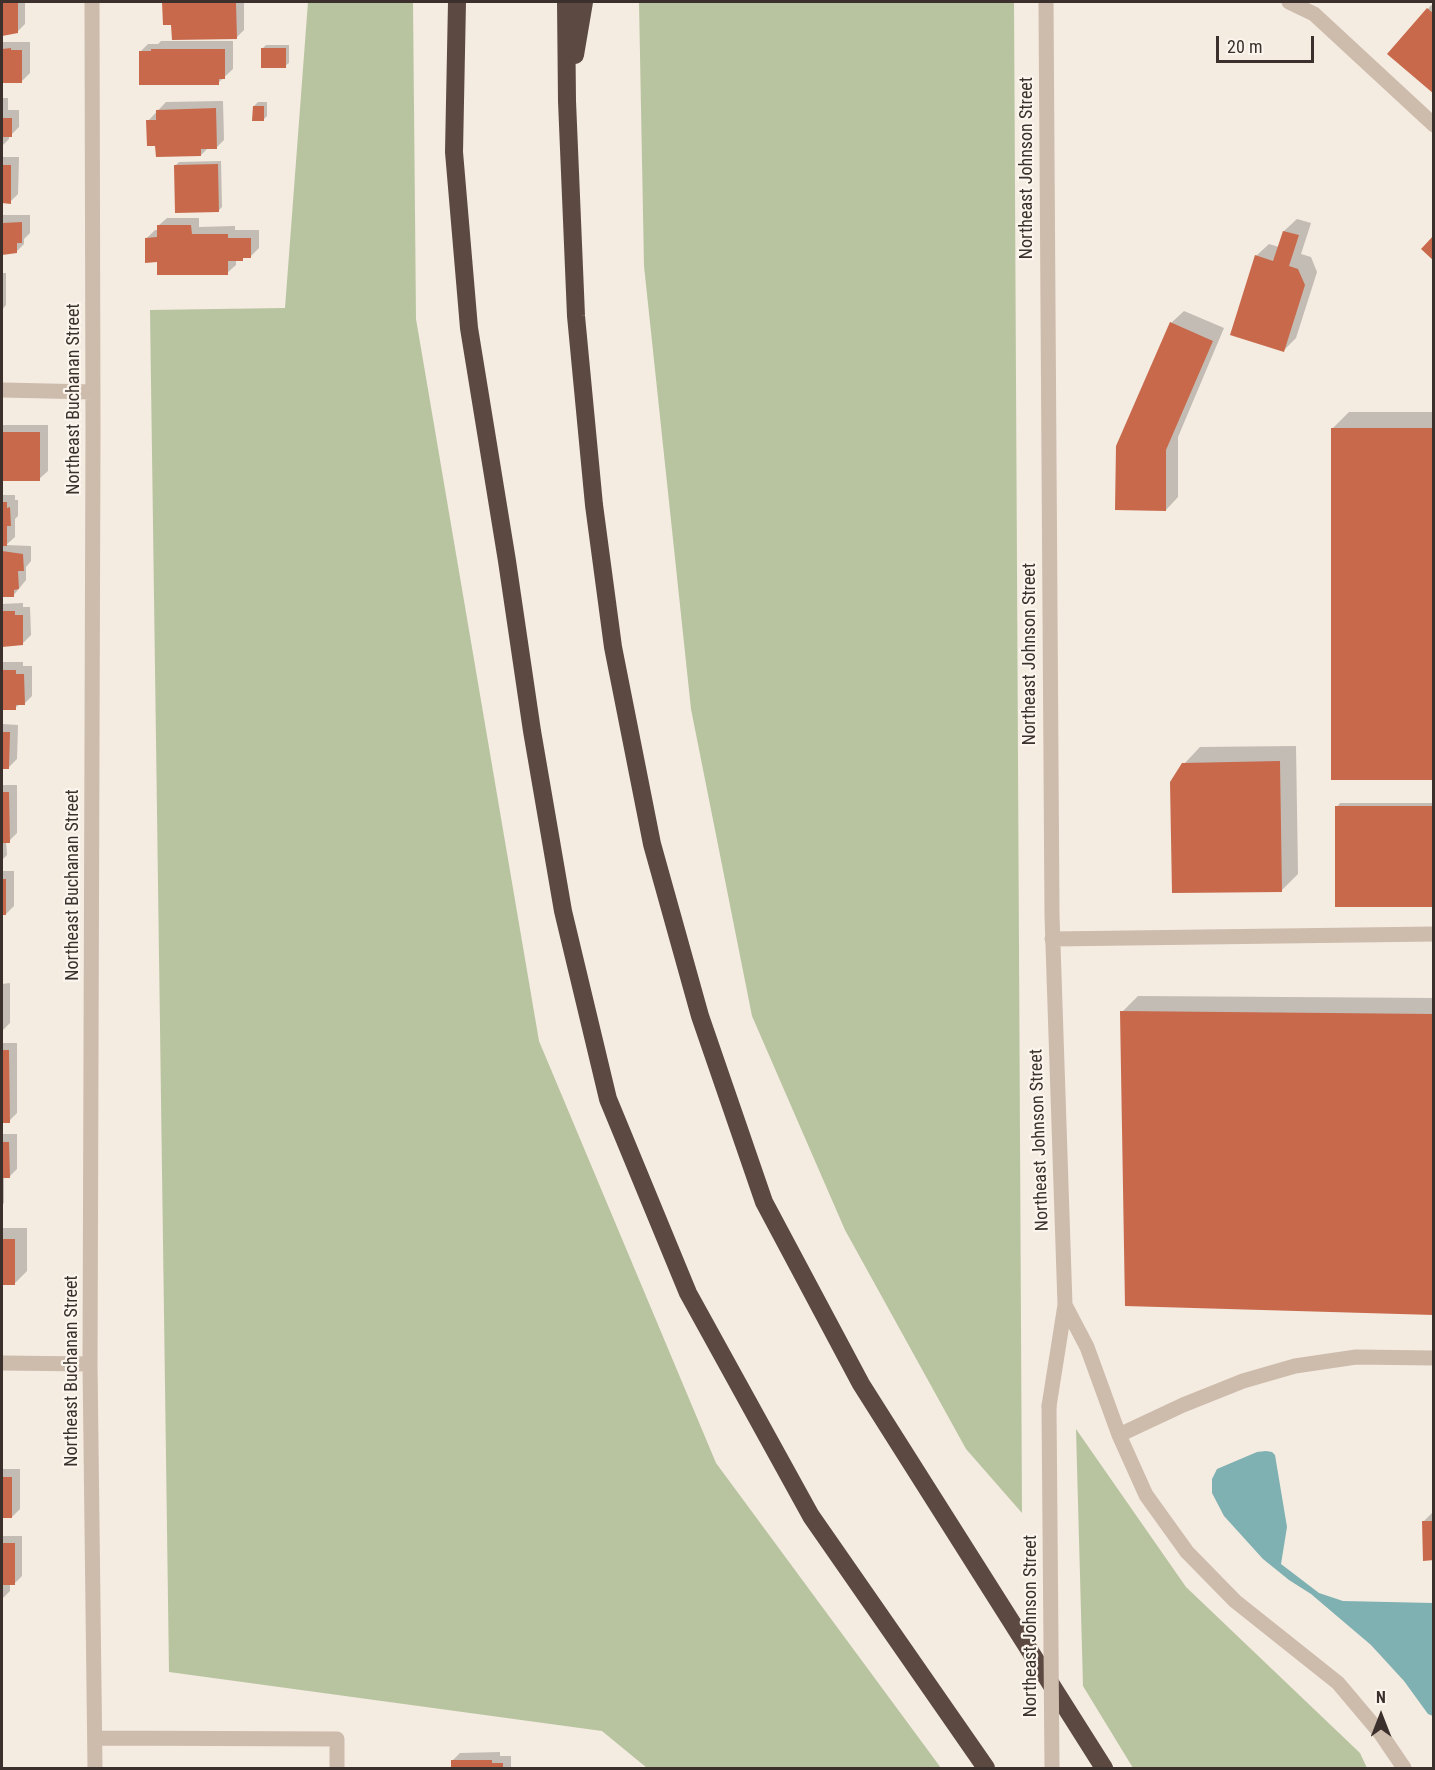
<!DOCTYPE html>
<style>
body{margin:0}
#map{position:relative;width:1435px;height:1770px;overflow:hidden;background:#f4ebe1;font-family:"Roboto Condensed",sans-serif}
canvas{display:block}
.frame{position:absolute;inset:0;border:3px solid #3b302b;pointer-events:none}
.north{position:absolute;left:1351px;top:1686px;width:60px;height:60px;-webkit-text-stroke:4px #fbf5ee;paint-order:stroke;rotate:0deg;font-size:16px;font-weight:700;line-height:24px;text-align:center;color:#3b302b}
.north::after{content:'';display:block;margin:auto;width:21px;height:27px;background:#3b302b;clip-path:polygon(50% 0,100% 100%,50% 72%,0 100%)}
.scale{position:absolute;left:1216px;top:36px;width:98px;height:27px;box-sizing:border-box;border:3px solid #3b302b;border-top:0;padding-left:8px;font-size:18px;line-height:21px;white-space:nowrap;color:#3b302b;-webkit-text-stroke:4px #fbf5ee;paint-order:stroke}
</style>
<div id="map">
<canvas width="1435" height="1770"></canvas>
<div class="frame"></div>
<div class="north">N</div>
<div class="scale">20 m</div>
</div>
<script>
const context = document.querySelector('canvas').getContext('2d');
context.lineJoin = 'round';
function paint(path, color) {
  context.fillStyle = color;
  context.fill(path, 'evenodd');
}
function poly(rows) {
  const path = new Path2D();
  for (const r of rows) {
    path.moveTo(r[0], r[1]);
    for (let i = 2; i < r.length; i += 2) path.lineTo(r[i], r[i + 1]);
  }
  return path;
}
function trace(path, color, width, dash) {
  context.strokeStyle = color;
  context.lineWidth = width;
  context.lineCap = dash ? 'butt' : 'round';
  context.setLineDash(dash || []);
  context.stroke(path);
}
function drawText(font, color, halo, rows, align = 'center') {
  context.font = font + ' "Roboto Condensed",sans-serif';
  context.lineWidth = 4.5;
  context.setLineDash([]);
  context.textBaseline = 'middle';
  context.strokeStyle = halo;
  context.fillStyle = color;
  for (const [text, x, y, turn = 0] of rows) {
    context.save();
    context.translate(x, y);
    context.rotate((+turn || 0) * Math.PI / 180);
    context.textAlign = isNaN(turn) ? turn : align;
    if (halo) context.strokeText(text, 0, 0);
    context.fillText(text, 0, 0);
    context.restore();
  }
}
paint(poly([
 [308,2,413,2,416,319,539,1041,716,1463,941,1768,647,1768,602,1731,169,1672,150,310,285,308],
 [639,2,1014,2,1022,1513,966,1449,845,1230,752,1016,691,709,644,266],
 [1076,1429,1186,1587,1360,1753,1367,1768,1133,1768,1083,1686]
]), '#b8c4a0');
paint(poly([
 [1266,1451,1272,1452,1275,1455,1287,1527,1281,1564,1319,1593,1343,1601,1433,1603,1433,1716,1428,1714,1404,1681,1371,1645,1311,1594,1289,1580,1263,1559,1224,1516,1212,1493,1212,1479,1217,1469,1257,1452]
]), '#7fb0b2');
paint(poly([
 [2,2,25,2,25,24,17,32,2,35],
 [164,2,244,2,244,30,236,38,173,23,164,23],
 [1431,5,1434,7,1434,92,1428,9],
 [161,41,233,41,233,69,218,83,140,52,148,44,158,44],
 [2,42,30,42,30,73,22,81,2,82],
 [266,45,289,45,289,63,285,66,262,49],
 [2,98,8,98,8,110,19,110,19,127,11,135,9,135,9,139,2,146],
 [223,101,224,140,216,148,208,148,201,155,157,144,148,121,166,102],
 [258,102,267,102,267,116,263,120,254,106],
 [2,157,19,157,18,194,10,202,2,202],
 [221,161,222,207,218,211,175,166,179,162],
 [2,215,30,215,30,233,24,239,24,244,16,252,2,252],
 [167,218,199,218,199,227,235,226,235,230,259,230,259,248,251,256,236,259,236,265,227,273,159,261,147,238,155,230,159,230,158,226],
 [1297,219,1311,223,1301,254,1311,257,1317,272,1296,338,1283,351,1256,256,1269,244,1279,247,1284,231],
 [2,273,6,273,6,305,2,310],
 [1184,311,1224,328,1178,437,1178,497,1166,510,1116,508,1171,323],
 [1349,412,1434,412,1434,778,1333,428],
 [2,425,48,425,48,471,39,479,2,479],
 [2,495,15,495,15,500,18,500,18,516,15,519,15,537,6,545,31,546,31,561,26,567,26,580,13,596,2,596],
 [23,603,23,607,30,607,31,635,22,644,2,644,2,604],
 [2,662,23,662,23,666,32,666,32,696,24,704,20,704,15,708,2,708],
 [2,724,18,725,17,759,9,767,2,767],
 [1296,746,1298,874,1281,891,1184,764,1200,747],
 [2,785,17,785,17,833,9,841,6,841,7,855,2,860],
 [1340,803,1434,803,1434,905,1337,807],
 [2,871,14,871,14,906,6,914,2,914],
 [10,983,10,1023,2,1031,2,984],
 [1138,996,1434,998,1434,1314,1122,1012],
 [2,1043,17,1043,17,1113,9,1121,2,1121],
 [2,1134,17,1134,17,1169,9,1177,4,1178,4,1203,2,1205],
 [2,1228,27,1228,27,1271,14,1284,2,1284],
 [2,1469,20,1469,20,1509,12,1517,2,1517],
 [1432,1513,1434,1513,1434,1559,1424,1521],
 [2,1536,22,1536,22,1576,14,1584,10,1584,10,1591,2,1599],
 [500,1752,500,1756,511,1756,511,1768,452,1768,452,1761,460,1753]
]), '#0003');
paint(poly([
 [2,2,18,2,18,33,2,36],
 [162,2,236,2,237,39,172,40,171,25,163,25],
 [1427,8,1434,14,1434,94,1387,54],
 [11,48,11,50,22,50,22,83,2,83,2,49],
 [261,48,286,48,286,68,261,68],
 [151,49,225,49,225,79,219,79,219,85,139,85,139,51,151,51],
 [253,106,264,106,264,121,252,121],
 [216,108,217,149,201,149,201,156,156,157,155,146,147,146,146,120,156,120,156,110],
 [2,118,12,118,12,137,2,137],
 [218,164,219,212,175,213,174,165],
 [2,165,11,165,11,204,2,203],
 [22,222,22,243,17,243,17,253,2,255,2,223],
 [157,225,191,225,192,234,228,234,228,238,251,238,251,258,243,258,243,261,228,261,228,275,157,275,157,262,145,263,145,238,157,237],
 [1283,231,1299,235,1289,266,1298,269,1305,285,1284,352,1230,335,1255,255,1273,261],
 [1434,235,1434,261,1421,249],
 [1170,322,1213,341,1166,450,1166,511,1115,510,1116,446],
 [1331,428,1434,428,1434,780,1331,780],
 [2,432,40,432,40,481,2,481],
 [2,502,7,502,7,508,10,507,11,526,7,526,7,546,2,546],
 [2,551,23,554,24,571,18,571,19,589,14,590,14,597,2,597],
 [2,611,15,611,15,615,23,615,23,645,2,647],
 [2,670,16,670,16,674,24,674,25,705,16,705,16,710,2,710],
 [2,732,10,732,9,769,2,769],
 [1280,761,1282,892,1172,893,1170,782,1182,763],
 [2,792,9,792,10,843,2,843],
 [1335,806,1434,806,1434,907,1335,907],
 [2,879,6,879,6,915,2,915],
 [1120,1011,1434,1014,1434,1315,1125,1306],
 [2,1050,9,1050,10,1123,2,1123],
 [2,1142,9,1142,10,1178,2,1178],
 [2,1239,15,1239,15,1285,2,1285],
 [2,1477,12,1477,12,1518,2,1518],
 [1422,1521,1434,1521,1434,1560,1423,1561],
 [2,1543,15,1543,15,1585,2,1585],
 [451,1760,492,1760,492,1763,503,1763,503,1768,451,1768]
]), '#c8694b');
trace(poly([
 [92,2,93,431,90,1364,95,1768],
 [1046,2,1052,915,1065,1305,1049,1406],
 [1289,2,1314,14,1434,125],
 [2,390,93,392],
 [1052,939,1434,934],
 [1065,1305,1087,1347,1119,1435,1146,1495,1187,1552,1235,1601,1338,1683,1381,1734,1404,1768],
 [2,1363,90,1364],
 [1119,1435,1183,1405,1243,1381,1295,1366,1356,1357,1434,1358],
 [95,1738,337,1739,337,1768]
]), '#cdbbac', 15);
trace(poly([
 [457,2,454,152,469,328,507,561,532,731,563,911,608,1099,688,1293,811,1516,986,1768],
 [566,2,567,101,576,316,594,505,613,647,652,844,700,1016,764,1202,861,1384,1104,1768],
 [575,55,584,2]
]), '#5c4a42', 18);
trace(poly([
 [1049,1406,1052,1768]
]), '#cdbbac', 15);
drawText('18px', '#3b302b', '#fbf5ee', [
 ["Northeast Johnson Street",1027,168,-90],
 ["Northeast Buchanan Street",74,399,-90],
 ["Northeast Johnson Street",1030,654,-90],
 ["Northeast Buchanan Street",73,885,-90],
 ["Northeast Johnson Street",1040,1140,-92],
 ["Northeast Buchanan Street",72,1371,-90],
 ["Northeast Johnson Street",1031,1626,-90]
]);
</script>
